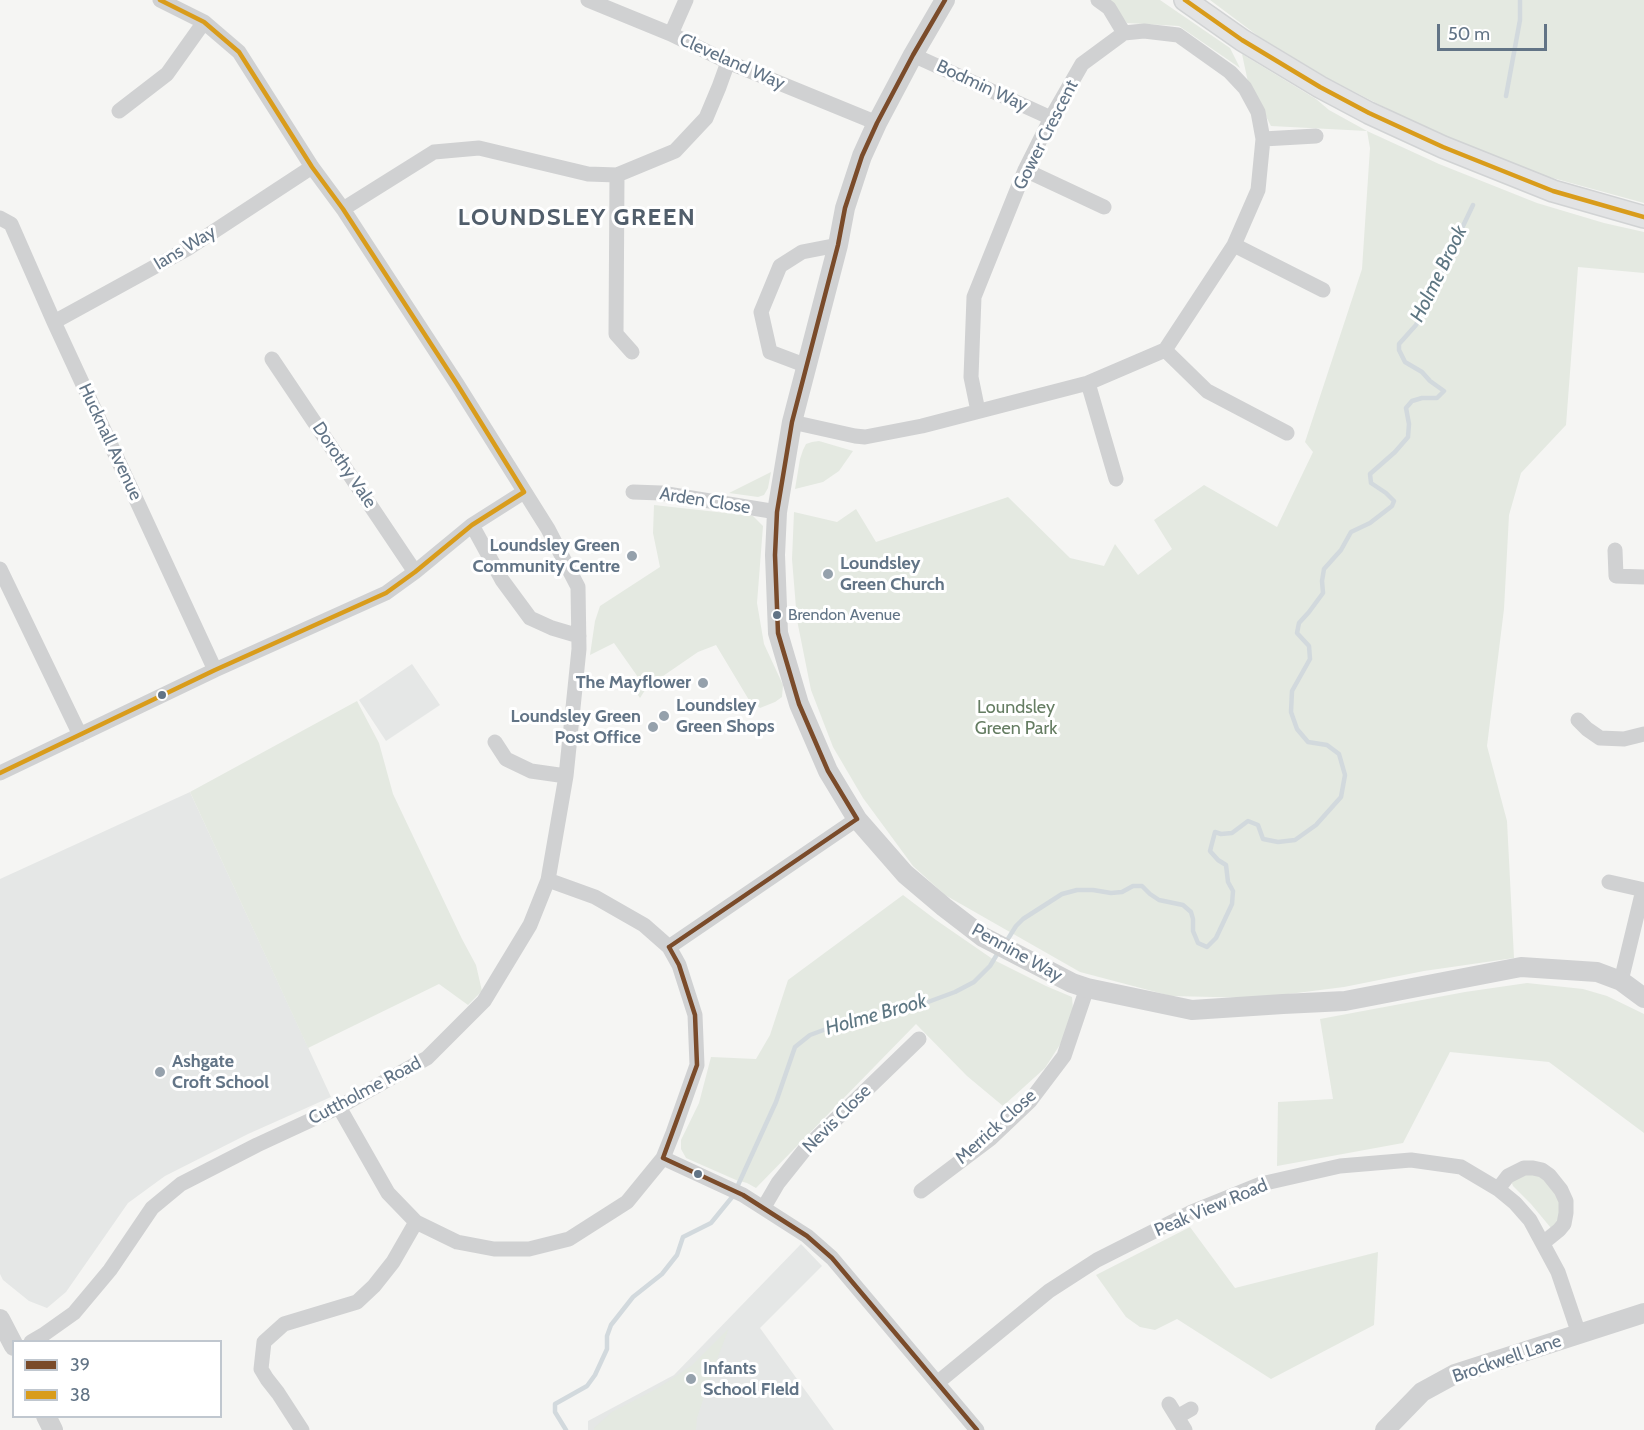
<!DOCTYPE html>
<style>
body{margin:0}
#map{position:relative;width:1644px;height:1430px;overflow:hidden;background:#f5f5f3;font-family:Cabin,sans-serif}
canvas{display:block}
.legend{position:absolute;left:12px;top:1340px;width:210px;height:78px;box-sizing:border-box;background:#fff;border:2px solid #c0c7cf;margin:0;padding:8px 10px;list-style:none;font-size:18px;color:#627486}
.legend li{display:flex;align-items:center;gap:12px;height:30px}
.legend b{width:30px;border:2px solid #c0c7cf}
.scale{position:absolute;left:1437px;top:24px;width:110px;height:27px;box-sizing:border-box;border:3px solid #627486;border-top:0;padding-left:8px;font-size:18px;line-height:21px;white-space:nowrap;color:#627486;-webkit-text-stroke:4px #fff;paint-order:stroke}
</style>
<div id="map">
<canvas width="1644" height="1430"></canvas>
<ul class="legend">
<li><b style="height:8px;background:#7a4b2a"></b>39</li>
<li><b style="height:8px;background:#d99c1b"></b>38</li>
</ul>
<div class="scale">50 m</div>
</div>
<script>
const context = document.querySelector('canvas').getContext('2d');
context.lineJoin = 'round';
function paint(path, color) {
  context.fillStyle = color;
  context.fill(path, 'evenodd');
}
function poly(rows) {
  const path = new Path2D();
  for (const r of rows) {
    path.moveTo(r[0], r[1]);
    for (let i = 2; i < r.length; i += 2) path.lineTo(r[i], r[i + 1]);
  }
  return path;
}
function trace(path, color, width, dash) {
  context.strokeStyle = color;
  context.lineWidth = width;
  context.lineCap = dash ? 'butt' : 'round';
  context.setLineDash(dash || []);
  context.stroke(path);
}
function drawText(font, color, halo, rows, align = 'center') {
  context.font = font + ' Cabin,sans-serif';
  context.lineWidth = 6;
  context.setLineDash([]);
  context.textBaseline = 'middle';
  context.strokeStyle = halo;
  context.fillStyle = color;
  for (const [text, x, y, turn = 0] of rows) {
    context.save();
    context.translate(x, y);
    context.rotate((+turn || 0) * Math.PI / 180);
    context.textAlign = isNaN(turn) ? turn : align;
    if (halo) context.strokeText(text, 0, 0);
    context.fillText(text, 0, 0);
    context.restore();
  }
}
paint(poly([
 [412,664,440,705,386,741,359,700],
 [190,792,331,1097,248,1134,165,1176,128,1203,66,1292,47,1308,29,1301,3,1280,0,1274,0,879],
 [801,1244,822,1266,760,1328,834,1430,588,1430,588,1421,674,1375]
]), '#e5e7e6');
paint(poly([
 [1108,0,1160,0,1230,48,1240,68,1179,26,1127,23],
 [1210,0,1644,0,1644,203,1549,177,1439,135,1329,79,1258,36],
 [1242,54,1316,99,1329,110,1367,131,1439,164,1537,203,1604,223,1644,232,1644,273,1578,267,1566,425,1521,473,1509,515,1504,609,1487,746,1507,821,1514,958,1424,971,1344,987,1257,998,1171,996,1080,972,945,895,913,866,863,798,833,747,811,690,797,620,792,559,794,512,837,522,856,509,876,542,1008,497,1070,558,1104,566,1115,544,1138,575,1172,549,1154,520,1204,485,1277,527,1313,452,1305,442,1362,269,1370,148,1367,131,1271,126,1248,82],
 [819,441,853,451,839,471,823,482,795,489,800,459,803,450,806,444,812,442],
 [771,472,768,488,764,495,758,497,729,493],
 [654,505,753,516,763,526,757,603,764,644,783,685,782,697,775,702,760,708,749,700,716,645,698,652,647,687,640,698,632,686,640,680,614,643,590,655,595,621,600,606,660,567,653,533],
 [357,701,379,743,393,794,462,939,476,965,482,991,468,1005,439,984,308,1048,190,792],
 [903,895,936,920,994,960,1046,986,1072,997,1073,1009,1061,1043,1045,1068,1003,1106,967,1076,916,1024,756,1188,747,1183,736,1180,686,1158,681,1149,681,1140,699,1103,711,1057,756,1059,770,1035,788,980],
 [1527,983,1583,989,1607,996,1644,1014,1644,1133,1549,1062,1450,1052,1403,1143,1277,1166,1278,1102,1333,1099,1320,1019,1465,992],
 [1527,1173,1537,1174,1546,1180,1560,1199,1560,1220,1551,1228,1531,1204,1513,1186,1511,1181],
 [1190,1227,1235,1288,1378,1252,1374,1325,1271,1379,1177,1319,1155,1330,1140,1327,1126,1317,1096,1275],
 [729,1328,713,1370,697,1418,696,1430,594,1430,594,1428,612,1412,658,1388,691,1366]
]), '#e4e9e1');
trace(poly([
 [1506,96,1520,20,1520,0],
 [1006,942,1016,926,1023,919,1062,894,1077,890,1093,890,1111,893,1122,892,1133,886,1142,886,1150,894,1159,900,1183,905,1191,912,1193,919,1193,931,1198,943,1207,947,1216,938,1232,904,1233,891,1228,882,1226,865,1218,860,1210,851,1215,832,1221,834,1232,833,1248,821,1258,825,1263,839,1278,842,1295,840,1316,825,1341,797,1345,775,1339,754,1327,745,1308,742,1297,729,1291,712,1292,691,1310,659,1309,646,1297,633,1299,623,1309,612,1323,593,1322,581,1324,569,1341,550,1351,532,1370,523,1392,506,1394,501,1386,493,1371,483,1370,474,1395,452,1408,437,1409,424,1406,408,1412,401,1422,398,1437,398,1444,391,1430,381,1422,372,1405,362,1399,350,1399,344,1416,325,1473,205],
 [566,1430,555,1412,555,1404,587,1386,595,1375,607,1349,607,1336,611,1325,633,1297,662,1274,677,1255,683,1237,711,1223,733,1196,776,1102,795,1047,810,1035,867,1014,909,1009,955,992,974,982,990,966,999,951]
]), '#d2d9dd', 4.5);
const secondary = poly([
 [1185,0,1242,40,1320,87,1369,113,1443,147,1553,191,1644,217]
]);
trace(secondary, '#d1d3d4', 24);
trace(poly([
 [588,0,671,34,728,62,877,123],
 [1098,0,1109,8,1124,33],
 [671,34,686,0],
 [913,55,1051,118],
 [119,111,167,74,204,22],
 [1263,139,1316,136],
 [1025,170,1104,207],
 [617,175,616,334,632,352],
 [343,209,434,152,479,148,588,174,617,175,675,151,706,118,719,87,728,62],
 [0,218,11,224,54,322,215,670],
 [1234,245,1323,290],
 [54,322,187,249,312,167],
 [1165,350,1207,391,1287,433],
 [272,359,415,572],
 [807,366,770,352,761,312,780,266,802,252,838,245],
 [1088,383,1116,479],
 [792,422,855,436,865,437,922,426,1088,383,1165,350,1234,245,1258,190,1263,139,1258,112,1245,88,1230,72,1178,35,1144,31,1124,33,1082,64,1051,118,1025,170,974,297,971,377,978,411],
 [633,492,661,493,777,512],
 [472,525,502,580,530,618,552,628,579,636],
 [1615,550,1616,576,1644,577],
 [0,569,80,735],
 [1578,720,1587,729,1600,738,1624,739,1644,734],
 [495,742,506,759,531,771,566,776],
 [0,773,215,670,386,593,415,572,472,525,524,492],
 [1609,882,1644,890],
 [669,947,857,819],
 [1621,981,1643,890],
 [339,1107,388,1193,416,1222,457,1242,494,1249,529,1249,569,1239,627,1202,663,1158,673,1133,697,1065,695,1015,679,965,669,947,644,925,595,897,548,880],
 [663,1158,743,1195,807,1236,832,1258,977,1430],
 [1498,1189,1508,1176,1524,1168,1533,1168,1542,1170,1549,1175,1561,1190,1566,1201,1566,1213,1564,1224,1559,1230,1543,1243],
 [921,1191,990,1139,1030,1101,1064,1056,1087,988],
 [764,1207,778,1183,806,1148,919,1039],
 [31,1342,43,1335,74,1313,110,1270,152,1208,181,1184,257,1145,339,1107,427,1058,484,1001,530,925,548,880,566,776,579,649,578,587,548,529,457,384,343,209,312,167,239,52,204,22,160,0],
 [937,1383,1049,1291,1097,1260,1192,1212,1261,1184,1340,1166,1411,1160,1461,1167,1498,1189,1515,1203,1530,1220,1558,1272,1579,1334],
 [1169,1404,1185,1430],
 [1177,1417,1191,1409],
 [302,1430,278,1393,267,1379,261,1369,264,1342,284,1324,357,1302,374,1286,393,1262,416,1222]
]), '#d0d1d2', 15);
trace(poly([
 [945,0,913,55,877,123,862,156,845,208,838,245,792,422,777,512,775,555,778,633,799,704,828,771,857,819,905,874,944,907,983,937,1072,983,1087,988,1192,1010,1283,1004,1345,1001,1521,967,1597,972,1621,981,1644,998],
 [0,1319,14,1346],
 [46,1416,53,1430],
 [1385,1430,1422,1392,1455,1374,1644,1313]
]), '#d0d1d2', 20);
trace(secondary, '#e2e3e4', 21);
trace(poly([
 [857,819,828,771,799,704,778,633,775,555,777,512,792,422,838,245,845,208,862,156,877,123,913,55,945,0],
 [669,947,857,819],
 [663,1158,743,1195,807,1236,832,1258,977,1430],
 [663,1158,697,1065,695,1015,679,965,669,947]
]), '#7a4b2a', 4.5);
trace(poly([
 [1185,0,1242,40,1320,87,1369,113,1443,147,1553,191,1644,217],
 [0,773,215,670,386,593,415,572,472,525,524,492,457,384,343,209,312,167,239,52,204,22,160,0]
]), '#d99c1b', 4.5);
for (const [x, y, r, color] of [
 [632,556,6,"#95a1ac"],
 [828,574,6,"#95a1ac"],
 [777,615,5,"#627486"],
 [703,683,6,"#95a1ac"],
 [162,695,5,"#627486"],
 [664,716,6,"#95a1ac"],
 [653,727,6,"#95a1ac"],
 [160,1072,6,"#95a1ac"],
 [698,1174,5,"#627486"],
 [691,1379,6,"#95a1ac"]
]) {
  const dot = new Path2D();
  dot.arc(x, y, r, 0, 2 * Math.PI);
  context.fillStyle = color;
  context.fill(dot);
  trace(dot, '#fff', 2);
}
drawText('16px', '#627486', '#fff', [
 ["Brendon Avenue",788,615]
], 'left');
drawText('18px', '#627486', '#fff', [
 ["Cleveland Way",732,62,24],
 ["Bodmin Way",982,86,25],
 ["Gower Crescent",1046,135,-63],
 ["Ians Way",185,248,-31],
 ["Hucknall Avenue",110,442,65],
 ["Dorothy Vale",344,465,56],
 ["Arden Close",705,501,9],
 ["Pennine Way",1017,953,29],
 ["Cuttholme Road",365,1091,-28],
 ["Nevis Close",837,1119,-45],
 ["Merrick Close",996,1127,-42],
 ["Peak View Road",1211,1208,-23],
 ["Brockwell Lane",1507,1359,-19]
]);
drawText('bold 18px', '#627486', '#fff', [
 ["Loundsley Green",620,546,"right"],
 ["Community Centre",620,567,"right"],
 ["Loundsley",840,564],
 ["Green Church",840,585],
 ["The Mayflower",691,683,"right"],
 ["Loundsley",676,706],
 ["Green Shops",676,727],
 ["Loundsley Green",641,717,"right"],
 ["Post Office",641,738,"right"],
 ["Ashgate",172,1062],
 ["Croft School",172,1083],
 ["Infants",703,1369],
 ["School FIeld",703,1390]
], 'left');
drawText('18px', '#657d62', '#fff', [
 ["Loundsley",1016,708],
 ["Green Park",1016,729]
]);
drawText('italic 20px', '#5e7783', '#fff', [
 ["Holme Brook",1439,274,-64],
 ["Holme Brook",876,1015,-16]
]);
context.letterSpacing = '1.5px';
drawText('bold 24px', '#515e6b', '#fff', [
 ["LOUNDSLEY GREEN",577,218]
]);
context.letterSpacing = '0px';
</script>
